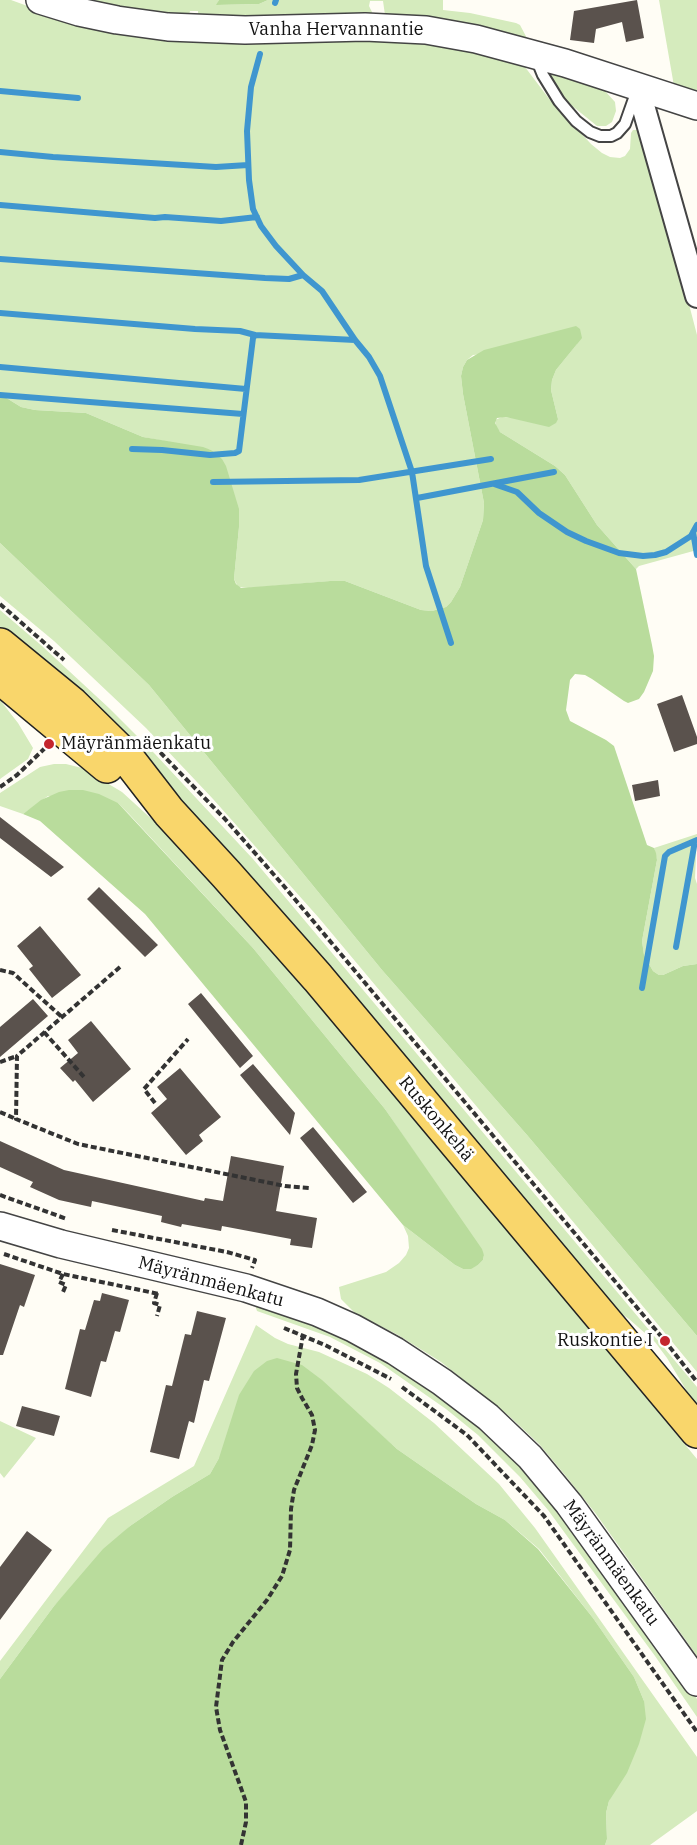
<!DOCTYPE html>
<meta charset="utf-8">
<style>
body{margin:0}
canvas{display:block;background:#fffdf5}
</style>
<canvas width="697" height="1845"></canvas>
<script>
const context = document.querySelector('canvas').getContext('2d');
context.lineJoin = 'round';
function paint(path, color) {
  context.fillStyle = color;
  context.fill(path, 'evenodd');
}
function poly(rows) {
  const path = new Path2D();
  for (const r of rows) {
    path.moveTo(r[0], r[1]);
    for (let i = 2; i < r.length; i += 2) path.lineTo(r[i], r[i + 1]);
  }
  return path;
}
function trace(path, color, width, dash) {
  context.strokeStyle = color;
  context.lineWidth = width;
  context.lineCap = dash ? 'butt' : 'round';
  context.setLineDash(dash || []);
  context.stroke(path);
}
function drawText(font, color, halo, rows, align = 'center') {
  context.font = font + ' "IBM Plex Serif",serif';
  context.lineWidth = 6;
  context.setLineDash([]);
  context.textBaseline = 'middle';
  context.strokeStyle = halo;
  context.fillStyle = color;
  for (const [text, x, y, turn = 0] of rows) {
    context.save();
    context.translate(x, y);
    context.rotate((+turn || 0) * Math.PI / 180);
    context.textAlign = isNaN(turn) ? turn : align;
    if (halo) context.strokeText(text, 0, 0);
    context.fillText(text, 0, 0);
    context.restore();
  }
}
paint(poly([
 [0,0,11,0,55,16,430,44,479,52,520,64,525,67,550,100,591,144,602,153,610,157,620,158,625,156,630,149,631,133,633,130,639,130,666,216,697,335,697,550,639,566,636,569,597,525,565,475,555,466,500,432,496,427,495,420,502,417,558,419,551,390,552,380,556,370,577,344,473,355,467,360,463,367,461,376,463,394,484,503,483,520,460,587,451,602,446,607,432,611,421,610,345,581,330,581,249,588,238,587,234,579,239,527,211,450,143,437,86,413,35,410,21,407,0,394],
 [79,0,219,0,217,5,259,4,268,0,443,0,443,10,470,13,516,23,520,25,529,42,385,15,383,1,370,1,369,6,372,12,370,16,249,21,198,15,198,11,190,11,189,15,183,17],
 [659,0,697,0,697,92,674,86],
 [555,73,597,86,605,91,615,102,616,111,612,122,606,126,597,126,560,96,549,75],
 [0,543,149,685,382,970,527,1135,697,1336,697,1372,585,1236,319,918,213,799,146,728,54,641,0,596],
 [0,610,42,646,109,708,155,754,253,859,697,1387,697,1408,667,1358,655,1342,629,1319,612,1307,346,988,196,816,147,763,100,718,0,628],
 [0,700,18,723,33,748,28,759,0,779],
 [54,764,66,764,82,768,122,792,179,844,280,958,697,1459,697,1656,596,1514,565,1475,539,1444,509,1416,441,1362,398,1335,355,1313,341,1299,339,1287,386,1272,399,1263,406,1255,409,1248,408,1236,403,1225,455,1265,463,1269,471,1268,478,1265,483,1260,484,1255,385,1109,253,948,128,813,118,803,48,796,23,814,0,806,0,793,40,767],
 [697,834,695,878,697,884,697,964,683,966,663,975,659,975,653,971,644,955,642,941,657,860,654,848],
 [255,1305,333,1329,453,1401,526,1469,652,1636,697,1699,697,1717,655,1656,548,1510,520,1477,478,1435,446,1409,380,1363,330,1337,257,1311],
 [256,1325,275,1338,288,1344,319,1352,367,1374,389,1388,434,1423,499,1484,535,1528,697,1757,697,1811,650,1845,605,1845,607,1839,606,1813,609,1801,644,1701,634,1677,593,1618,539,1549,505,1520,476,1504,397,1449,361,1417,219,1458,210,1474,172,1497,130,1526,54,1606,0,1679,0,1661,108,1518,194,1466],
 [0,1421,36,1438,4,1478,0,1473]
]), '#d5ebbd');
paint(poly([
 [219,0,268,0,259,4,216,5],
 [576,326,580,329,582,338,556,370,552,380,551,390,558,419,556,423,549,427,506,417,497,418,495,423,500,432,555,466,565,475,597,525,636,569,652,645,654,656,653,671,644,692,639,699,628,703,624,701,592,679,585,675,575,674,570,680,566,710,570,721,606,740,614,746,647,845,654,848,656,853,657,860,642,941,644,955,653,971,659,975,663,975,683,966,697,964,697,1336,527,1135,382,970,149,685,0,543,0,394,21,407,35,410,86,413,143,437,203,447,211,450,222,459,226,466,239,509,239,527,234,579,236,584,241,588,330,581,345,581,421,610,432,611,446,607,451,602,460,587,483,520,484,503,463,394,461,376,463,367,467,360,484,350],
 [69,790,83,790,99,794,118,803,253,948,385,1109,482,1249,484,1255,483,1260,478,1265,471,1269,463,1269,455,1265,403,1225,145,914,40,821,23,814,41,800,59,792],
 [277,1358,302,1365,322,1380,397,1449,476,1504,505,1520,538,1549,593,1618,634,1677,644,1701,646,1719,639,1744,627,1773,609,1801,606,1813,607,1839,605,1845,0,1845,0,1679,54,1606,103,1549,130,1526,172,1497,210,1474,219,1458,239,1395,254,1371,267,1361]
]), '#b9dc9c');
trace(poly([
 [275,3,276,0],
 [260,54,251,87,247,131,249,180,253,209,261,226,276,246,303,275,322,291,355,340,369,357,380,376,412,472,426,566,451,643],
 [0,91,78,98],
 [0,152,53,157,216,167,248,165],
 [0,205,155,218,165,217,221,221,257,217],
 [0,259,265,278,289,279,303,275],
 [0,313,195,329,240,331,255,335],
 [0,367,246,389],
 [0,395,243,414],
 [132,449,162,450,210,455,235,453,239,451,253,338,255,335,355,340],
 [213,482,359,480,491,459],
 [494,484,517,492,539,513,567,532,586,541,619,553,643,556,655,555,666,552,691,536,697,525],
 [417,498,554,472],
 [693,532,697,555],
 [676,947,695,841],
 [642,988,665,856,669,852,697,840]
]), '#3f96cf', 6);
paint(poly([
 [637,0,644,38,626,42,622,22,596,29,594,43,570,40,574,11],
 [682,695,697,737,697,744,674,752,657,704],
 [658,780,660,796,635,801,632,785],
 [0,817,64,867,51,877,0,838],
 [99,887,158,945,145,957,87,899],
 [40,926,81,975,52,998,29,969,33,966,17,946],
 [201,993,253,1056,240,1068,188,1004],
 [33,999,48,1016,0,1057,0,1027],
 [91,1021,131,1069,93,1102,75,1080,73,1082,60,1068,78,1053,68,1040],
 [253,1064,295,1113,290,1135,240,1075],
 [180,1068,221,1117,199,1135,203,1141,186,1155,151,1113,167,1099,157,1087],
 [313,1127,367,1192,353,1203,300,1138],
 [0,1141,64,1170,204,1201,205,1198,223,1201,231,1156,284,1166,276,1211,317,1218,312,1248,290,1245,291,1239,222,1226,221,1231,182,1224,181,1227,161,1222,162,1216,92,1201,91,1207,59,1200,30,1187,33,1182,0,1167],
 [0,1264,35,1275,24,1307,20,1305,3,1355,0,1355],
 [102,1293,129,1300,120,1332,115,1331,106,1362,101,1361,91,1397,65,1389,80,1329,85,1330,94,1300,100,1301],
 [197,1311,226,1318,209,1381,204,1380,194,1423,189,1421,179,1459,150,1452,166,1385,172,1386,185,1334,191,1335],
 [22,1406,60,1416,54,1436,16,1426],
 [27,1531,52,1550,0,1620,0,1567]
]), '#5a524d');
const service = poly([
 [536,58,543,75,559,101,576,121,590,132,600,136,611,136,617,133,625,124,636,93]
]);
const minor = poly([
 [638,88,697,296]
]);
const tertiary = poly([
 [40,0,79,12,117,20,168,27,245,30,365,27,426,30,476,39,565,63,697,106],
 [0,1226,61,1244,246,1288,317,1312,353,1328,395,1351,442,1382,488,1417,530,1457,569,1504,697,1682]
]);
const primary = poly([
 [0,645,72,704,128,759,169,812,226,874,318,978,697,1431],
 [0,677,107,766]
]);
trace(service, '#444', 14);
trace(minor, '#444', 26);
trace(tertiary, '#444', 30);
trace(primary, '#222', 36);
trace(poly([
 [0,604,64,660],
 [154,746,225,819,283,885,665,1341,697,1382],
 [0,787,17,775,45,748],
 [120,967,17,1056,16,1119,78,1144,285,1186,310,1188],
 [0,970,13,973,62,1017],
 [44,1032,84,1077],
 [0,1062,17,1056],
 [155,1103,144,1089,188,1039],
 [0,1112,16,1119],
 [0,1195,67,1219],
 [112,1230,227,1252,255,1260,252,1268],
 [4,1254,63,1274,159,1294],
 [63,1274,59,1282,66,1285,63,1292],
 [157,1293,154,1303,160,1305,157,1316],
 [284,1328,325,1345,391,1379],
 [402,1387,467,1435,544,1516,697,1732],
 [241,1845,246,1822,246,1802,220,1730,216,1707,222,1660,233,1642,267,1600,282,1576,290,1550,291,1509,294,1490,312,1445,315,1430,312,1415,302,1398,297,1388,296,1374,303,1335]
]), '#333', 4, [6, 3]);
trace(service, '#fff', 10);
trace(minor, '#fff', 22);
trace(tertiary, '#fff', 27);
trace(primary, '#f9d66b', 33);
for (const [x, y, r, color] of [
 [49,744,6,"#c4262e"],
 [665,1341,6,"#c4262e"]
]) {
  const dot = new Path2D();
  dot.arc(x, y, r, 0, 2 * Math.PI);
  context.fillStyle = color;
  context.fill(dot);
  trace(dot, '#fff', 2);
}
drawText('18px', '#111', '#fff', [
 ["Vanha Hervannantie",336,30],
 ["Ruskonkehä",436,1119,50],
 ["Mäyränmäenkatu",211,1282,15],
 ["Mäyränmäenkatu",611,1563,54]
]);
drawText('18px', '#111', '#fff', [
 ["Mäyränmäenkatu",61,744],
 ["Ruskontie I",653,1341,"right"]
], 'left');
</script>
